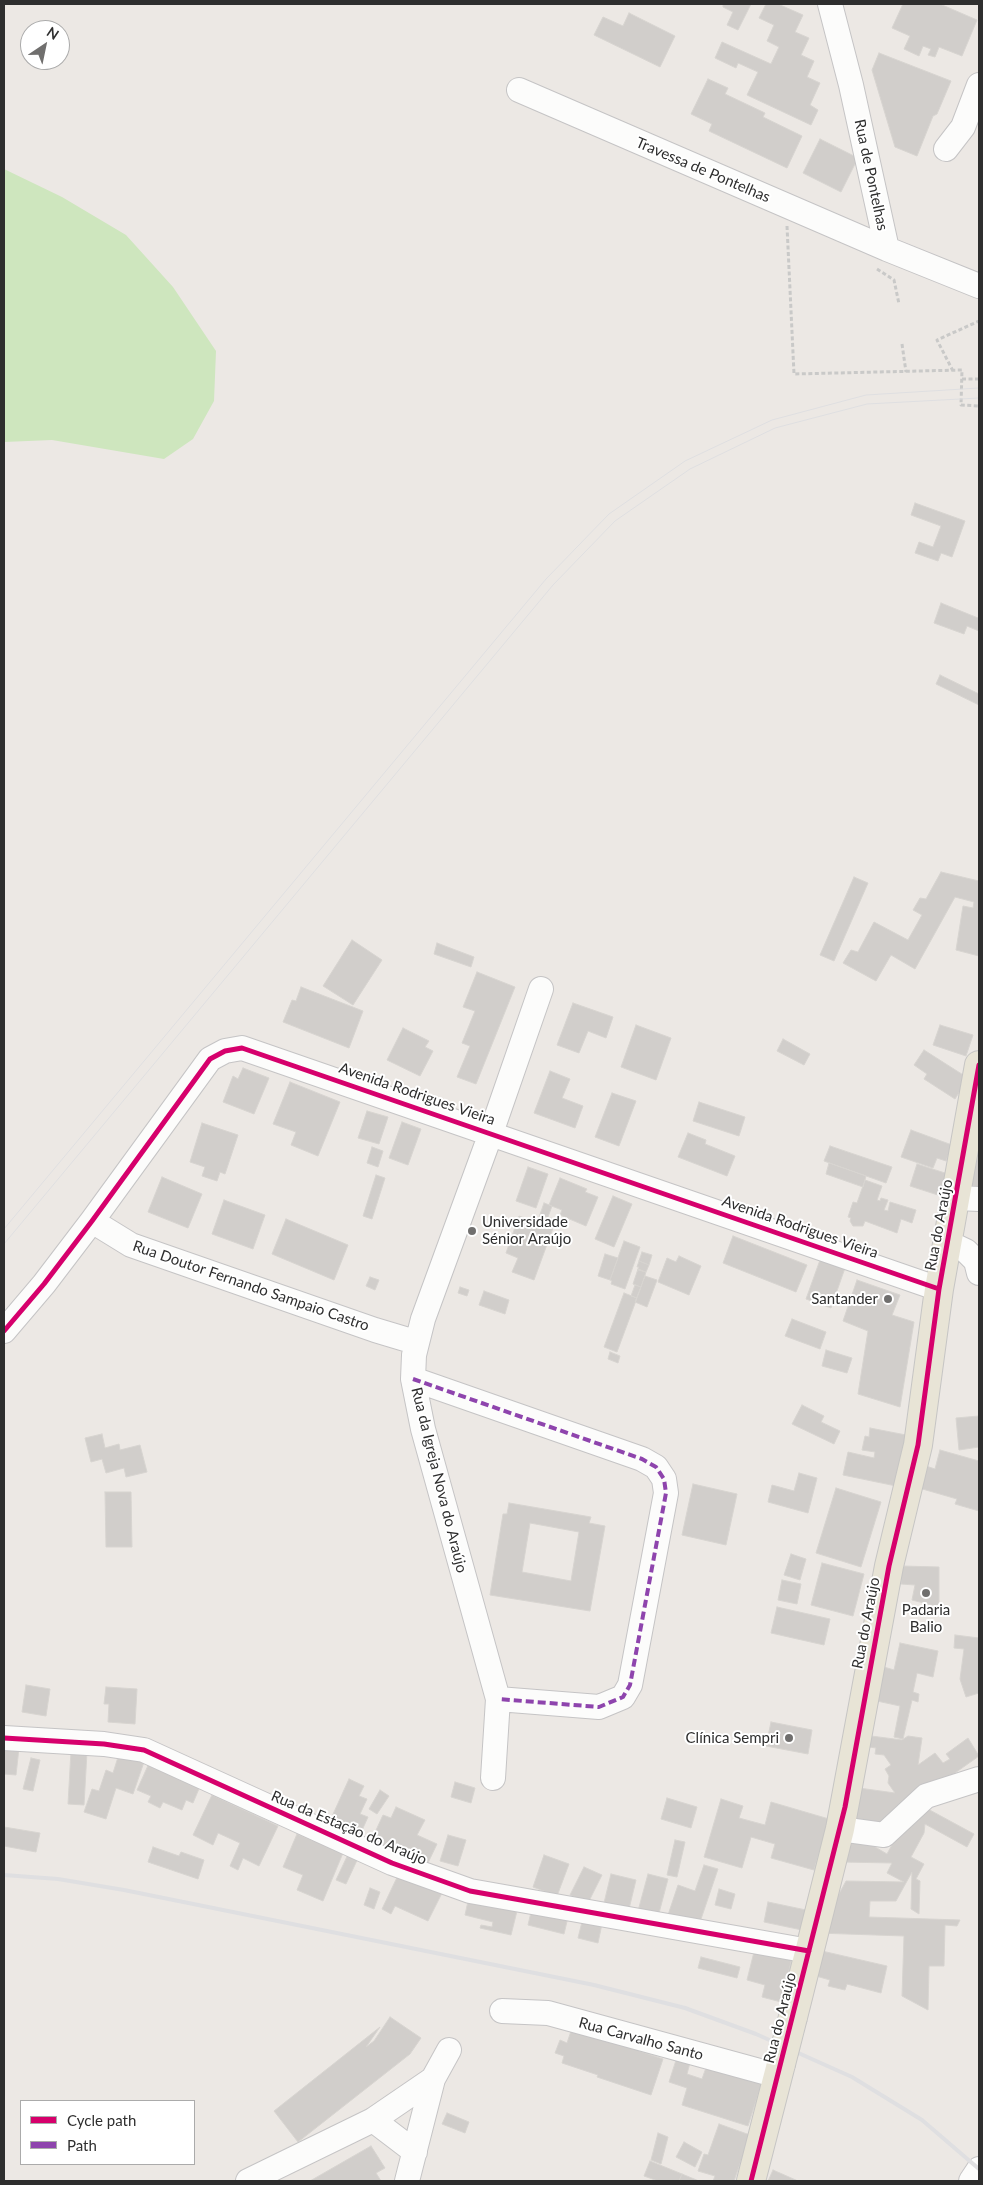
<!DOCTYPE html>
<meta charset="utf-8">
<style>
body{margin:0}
#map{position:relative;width:983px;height:2185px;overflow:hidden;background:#ece8e4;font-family:Lato,sans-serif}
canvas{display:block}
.frame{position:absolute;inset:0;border:5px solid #2e2e2e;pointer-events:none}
.legend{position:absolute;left:20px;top:2100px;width:175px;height:65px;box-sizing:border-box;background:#fff;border:1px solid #ababab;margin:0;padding:6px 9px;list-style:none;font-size:15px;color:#2e2e2e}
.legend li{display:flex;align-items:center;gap:10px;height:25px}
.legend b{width:25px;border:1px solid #ababab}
.north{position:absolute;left:20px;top:20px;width:50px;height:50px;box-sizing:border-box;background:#fff;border:1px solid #ababab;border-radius:50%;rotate:34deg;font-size:14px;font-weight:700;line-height:20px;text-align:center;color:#2e2e2e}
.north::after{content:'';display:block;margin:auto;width:18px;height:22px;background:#706f6e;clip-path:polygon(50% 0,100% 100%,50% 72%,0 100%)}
</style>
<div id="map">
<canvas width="983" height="2185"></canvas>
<div class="frame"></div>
<ul class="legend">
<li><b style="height:6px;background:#d6006c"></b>Cycle path</li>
<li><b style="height:6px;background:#8e44ad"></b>Path</li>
</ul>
<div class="north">N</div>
</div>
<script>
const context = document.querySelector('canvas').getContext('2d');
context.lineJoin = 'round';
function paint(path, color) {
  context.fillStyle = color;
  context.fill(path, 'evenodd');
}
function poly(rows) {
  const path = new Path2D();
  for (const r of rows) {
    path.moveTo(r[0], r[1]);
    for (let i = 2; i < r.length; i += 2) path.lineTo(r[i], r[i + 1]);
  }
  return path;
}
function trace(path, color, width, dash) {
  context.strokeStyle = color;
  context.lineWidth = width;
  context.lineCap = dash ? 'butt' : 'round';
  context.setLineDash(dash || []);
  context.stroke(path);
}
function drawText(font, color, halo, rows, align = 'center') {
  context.font = font + ' Lato,sans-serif';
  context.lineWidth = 4;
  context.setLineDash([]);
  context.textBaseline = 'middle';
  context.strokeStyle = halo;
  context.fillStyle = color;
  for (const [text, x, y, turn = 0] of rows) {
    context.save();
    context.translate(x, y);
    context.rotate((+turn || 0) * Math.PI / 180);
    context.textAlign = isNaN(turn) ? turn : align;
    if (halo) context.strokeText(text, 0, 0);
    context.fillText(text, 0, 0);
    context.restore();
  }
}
paint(poly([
 [4,169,62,197,126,235,173,287,216,351,214,401,193,439,164,459,52,440,4,442]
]), '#cee6be');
const building = poly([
 [723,4,751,4,738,30,727,25,733,12,723,7,723,4],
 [766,4,778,4,803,15,795,32,809,38,801,55,814,61,807,77,820,83,810,105,818,110,811,125,747,95,758,72,738,63,736,68,715,58,722,42,771,64,779,47,767,41,774,25,759,18,766,4],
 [903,4,940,4,977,20,962,56,939,47,935,57,928,55,931,49,923,46,919,56,904,49,910,36,892,28,903,4],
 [629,13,675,36,660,67,594,35,603,17,623,26,629,13],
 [879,53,951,81,937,114,933,116,917,156,895,147,872,70,879,53],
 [708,79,728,88,725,94,765,113,763,117,802,136,787,168,709,131,712,124,691,114,708,79],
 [820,139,858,158,841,192,803,173,820,139],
 [915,503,965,521,952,557,941,553,938,561,915,553,919,542,933,547,941,526,911,515,915,503],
 [941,603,978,618,979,615,979,631,967,626,964,634,934,623,941,603],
 [940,675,979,694,979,705,936,684,940,675],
 [941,872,979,881,979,956,956,950,963,906,973,908,974,902,955,897,915,969,891,955,876,981,843,963,851,950,858,952,874,922,908,940,922,915,913,910,920,898,926,899,941,872],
 [854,877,868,883,834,961,820,955,854,877],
 [352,940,382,960,353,1005,323,986,352,940],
 [437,943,474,957,471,967,434,954,437,943],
 [477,972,515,987,476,1084,457,1077,470,1046,462,1043,475,1011,463,1007,477,972],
 [301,987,363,1011,349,1048,283,1022,292,1000,296,1001,301,987],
 [573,1003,613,1017,606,1038,588,1031,579,1053,557,1045,573,1003],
 [636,1025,671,1038,656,1080,621,1067,636,1025],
 [940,1025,973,1035,966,1056,933,1045,940,1025],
 [403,1028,429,1041,425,1047,433,1051,420,1076,387,1060,403,1028],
 [783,1039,810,1054,804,1065,777,1051,783,1039],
 [924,1050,968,1078,955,1099,924,1079,927,1074,914,1065,924,1050],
 [243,1068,269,1078,254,1114,223,1102,233,1076,238,1079,243,1068],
 [550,1071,570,1079,562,1098,583,1106,575,1128,534,1113,550,1071],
 [290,1082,340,1102,318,1156,291,1145,296,1132,273,1124,290,1082],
 [612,1093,636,1101,619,1146,595,1137,612,1093],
 [699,1102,745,1117,739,1136,693,1121,699,1102],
 [367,1111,388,1117,379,1144,358,1138,367,1111],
 [402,1122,421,1129,408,1165,389,1158,402,1122],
 [202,1123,238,1135,225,1174,220,1172,217,1181,202,1176,205,1167,190,1162,202,1123],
 [911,1130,952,1145,946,1161,937,1158,933,1168,901,1157,911,1130],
 [688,1133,706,1140,705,1144,735,1156,727,1176,678,1157,688,1133],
 [830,1146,892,1167,886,1183,824,1161,830,1146],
 [372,1147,383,1151,378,1167,367,1163,372,1147],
 [979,1153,979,1187,970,1185,979,1153],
 [829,1163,866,1176,863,1187,826,1174,829,1163],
 [917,1164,948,1174,941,1196,910,1186,917,1164],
 [528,1167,548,1174,536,1208,516,1201,528,1167],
 [376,1175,385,1178,372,1219,363,1216,376,1175],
 [162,1177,202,1194,188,1228,148,1212,162,1177],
 [560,1178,587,1189,585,1192,598,1197,586,1226,560,1215,562,1210,549,1205,560,1178],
 [865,1180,882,1186,877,1200,880,1201,881,1198,888,1200,884,1210,888,1211,890,1202,916,1210,912,1223,901,1219,897,1233,865,1221,863,1226,853,1226,850,1221,851,1218,848,1217,853,1202,857,1203,865,1180],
 [613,1196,632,1204,614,1247,595,1239,613,1196],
 [224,1200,265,1215,253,1249,212,1234,224,1200],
 [544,1203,552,1206,548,1217,556,1220,534,1280,512,1272,518,1258,506,1253,519,1216,537,1223,544,1203],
 [286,1219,348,1245,334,1280,272,1254,286,1219],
 [733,1236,807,1265,796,1292,723,1263,733,1236],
 [624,1241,640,1247,625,1289,611,1284,612,1281,610,1280,624,1241],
 [642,1252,652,1255,649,1265,639,1261,642,1252],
 [605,1254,618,1258,610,1280,598,1276,605,1254],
 [679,1256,701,1266,689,1295,658,1282,667,1258,676,1262,679,1256],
 [820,1260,845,1268,831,1308,806,1299,820,1260],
 [639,1261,649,1265,646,1272,638,1270,639,1267,637,1267,639,1261],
 [638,1269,646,1272,641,1287,633,1284,638,1269],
 [645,1276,657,1280,647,1307,635,1302,645,1276],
 [370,1277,379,1280,375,1290,366,1286,370,1277],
 [857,1280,900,1295,892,1315,914,1322,900,1407,858,1394,868,1331,843,1321,857,1280],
 [635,1285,641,1287,637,1298,631,1296,635,1285],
 [460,1287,469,1290,467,1296,458,1293,460,1287],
 [484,1291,509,1300,505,1314,479,1305,484,1291],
 [624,1293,637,1298,617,1352,604,1347,624,1293],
 [792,1319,826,1332,820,1349,785,1336,792,1319],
 [826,1350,852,1358,847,1373,822,1366,826,1350],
 [610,1352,620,1356,618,1363,608,1359,610,1352],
 [802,1405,824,1416,821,1422,840,1431,834,1444,792,1424,802,1405],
 [979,1416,979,1447,959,1450,956,1418,979,1416],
 [870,1428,906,1435,896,1486,843,1475,848,1452,874,1458,875,1452,862,1450,865,1436,869,1437,870,1428],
 [102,1434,105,1448,119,1444,120,1450,140,1445,147,1472,126,1477,124,1468,106,1473,102,1459,91,1462,85,1438,102,1434],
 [940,1450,979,1461,979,1511,955,1504,957,1499,919,1488,926,1466,935,1469,940,1450],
 [799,1473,817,1478,808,1513,768,1502,772,1485,794,1491,799,1473],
 [693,1484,737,1494,726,1545,682,1535,693,1484],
 [836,1488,881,1502,861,1567,816,1553,836,1488],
 [105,1492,131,1492,132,1547,106,1547,105,1492],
 [509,1503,591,1517,589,1523,605,1526,590,1611,490,1595,503,1514,507,1514,509,1503],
 [530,1523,579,1532,571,1581,522,1572,530,1523],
 [791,1554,806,1559,800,1580,784,1575,791,1554],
 [822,1563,864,1574,853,1616,811,1605,822,1563],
 [902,1566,939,1567,939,1607,912,1600,915,1585,901,1584,902,1566],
 [782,1580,801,1584,797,1604,778,1600,782,1580],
 [777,1607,830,1619,824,1645,771,1633,777,1607],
 [955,1635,979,1638,979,1693,966,1697,960,1679,964,1649,954,1648,955,1635],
 [900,1643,938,1651,933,1677,917,1673,913,1692,919,1694,918,1702,912,1700,903,1739,894,1737,900,1706,877,1701,884,1667,894,1670,900,1643],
 [26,1685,50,1689,46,1716,22,1712,26,1685],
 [106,1687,137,1689,135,1724,108,1722,109,1704,104,1704,106,1687],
 [771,1722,812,1730,808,1754,766,1746,771,1722],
 [871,1736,902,1740,908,1736,922,1738,918,1765,935,1753,943,1763,950,1759,946,1754,968,1738,979,1756,883,1824,854,1820,859,1788,895,1793,888,1783,889,1776,885,1769,891,1765,884,1755,875,1754,876,1748,869,1747,871,1736],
 [4,1747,19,1748,16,1775,4,1774,4,1747],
 [71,1751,87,1752,84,1805,68,1804,71,1751],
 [119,1754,144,1762,133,1794,116,1788,106,1819,84,1812,92,1789,99,1791,106,1770,113,1773,119,1754],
 [31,1758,40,1760,33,1791,23,1789,31,1758],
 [150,1761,201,1784,193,1803,186,1800,182,1810,163,1802,160,1808,148,1802,151,1796,137,1790,150,1761],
 [349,1779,364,1786,359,1796,367,1799,360,1814,368,1817,359,1837,329,1823,349,1779],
 [455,1782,475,1788,471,1803,451,1797,455,1782],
 [380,1790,389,1796,377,1814,369,1809,380,1790],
 [212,1795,278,1826,259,1866,243,1858,238,1870,230,1866,240,1843,218,1833,213,1845,193,1835,212,1795],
 [667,1798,697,1807,691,1828,661,1819,667,1798],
 [721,1799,743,1806,739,1818,765,1825,771,1802,829,1819,814,1870,771,1858,775,1844,751,1837,742,1868,704,1857,721,1799],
 [915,1802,974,1834,967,1847,925,1824,924,1833,911,1857,924,1864,916,1879,920,1881,919,1914,911,1909,912,1872,896,1901,870,1901,869,1917,960,1920,957,1926,945,1925,944,1966,929,1966,928,2010,902,1996,904,1936,818,1933,846,1881,904,1882,887,1873,892,1863,842,1862,853,1841,865,1841,887,1854,915,1802],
 [396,1807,425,1820,417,1835,437,1844,426,1867,371,1841,383,1815,391,1818,396,1807],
 [4,1827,40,1833,36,1852,4,1846,4,1827],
 [297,1834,343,1853,323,1901,297,1890,303,1875,283,1867,297,1834],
 [448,1835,466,1840,458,1866,440,1861,448,1835],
 [675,1840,685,1842,677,1877,667,1875,675,1840],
 [153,1847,179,1856,181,1852,204,1860,198,1879,148,1862,153,1847],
 [350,1850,360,1854,346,1884,336,1880,350,1850],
 [544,1855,569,1864,557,1896,533,1887,544,1855],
 [704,1865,718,1869,699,1925,668,1915,678,1885,695,1891,704,1865],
 [584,1867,602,1875,588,1903,570,1895,584,1867],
 [401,1869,444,1889,428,1921,395,1906,391,1914,382,1909,401,1869],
 [611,1874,636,1880,629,1909,604,1903,611,1874],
 [648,1874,668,1879,658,1917,638,1911,648,1874],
 [370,1888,380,1892,374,1909,364,1905,370,1888],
 [719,1889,735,1894,731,1909,715,1905,719,1889],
 [470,1892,519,1903,511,1935,480,1928,481,1925,492,1927,493,1922,465,1915,470,1892],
 [768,1902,806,1910,802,1930,764,1922,768,1902],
 [533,1904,569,1913,564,1934,528,1925,533,1904],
 [584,1914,603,1919,598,1943,578,1938,584,1914],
 [755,1948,792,1958,781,2002,762,1997,765,1985,747,1980,755,1948],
 [822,1951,887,1966,881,1993,847,1984,845,1990,828,1986,830,1980,816,1976,822,1951],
 [701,1957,740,1967,737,1978,698,1968,701,1957],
 [390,2017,421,2038,410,2054,298,2142,274,2111,380,2027,366,2047,374,2041,390,2017],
 [572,2028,663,2059,651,2095,597,2077,598,2075,562,2063,564,2056,555,2053,560,2040,567,2043,572,2028],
 [678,2054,691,2059,687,2074,702,2079,708,2062,763,2079,748,2126,682,2105,687,2088,669,2082,678,2054],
 [447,2113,469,2122,465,2133,442,2124,447,2113],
 [719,2124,750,2135,734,2181,713,2181,715,2176,698,2171,704,2154,708,2155,719,2124],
 [658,2133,668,2137,661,2164,651,2160,658,2133],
 [684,2142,702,2152,695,2167,676,2157,684,2142],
 [371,2146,385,2168,376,2173,381,2181,310,2181,371,2146],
 [650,2161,682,2174,679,2181,658,2181,644,2176,650,2161],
 [773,2170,798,2181,768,2181,773,2170],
 [682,2174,699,2181,679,2181,682,2174]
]);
paint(building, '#d1cecb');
trace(building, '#d7d4d0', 1);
const minor = poly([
 [830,4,851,85,887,249,979,286],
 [519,90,887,249],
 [946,149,963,127,979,85],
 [957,1198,979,1199],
 [92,1221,131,1245,375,1330,415,1342],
 [949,1243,966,1251,976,1261,979,1273],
 [4,1331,44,1284,92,1221,210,1059,225,1051,242,1048,939,1289],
 [413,1379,642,1459,656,1467,664,1479,666,1493,630,1685,623,1697,599,1707,498,1699],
 [4,1738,104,1744,144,1750,392,1863,470,1891,809,1951],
 [493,1778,498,1699,423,1429,413,1379,414,1355,423,1319,491,1133,541,989],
 [840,1829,884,1835,926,1796,979,1779],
 [502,2011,548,2013,778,2076],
 [373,2120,415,2152],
 [248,2181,373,2120,433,2079,449,2050],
 [407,2181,433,2079],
 [971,2181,979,2169]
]);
const major = poly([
 [793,2017,840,1829,889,1566,918,1445,939,1289,979,1065],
 [751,2181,781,2064]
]);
trace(minor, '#c5c4c5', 26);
trace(major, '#c6c5c4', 30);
trace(poly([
 [787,226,794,374,962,370,961,405,979,406],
 [877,269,894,280,899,304],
 [902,344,906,372],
 [953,371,937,340,979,321],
 [962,379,979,379]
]), '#c9c9c8', 3, [4, 2.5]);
trace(minor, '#fcfcfb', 24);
trace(major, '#e8e4d6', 28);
trace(poly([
 [4,1229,546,579,609,514,685,461,772,420,866,395,979,388],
 [4,1244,553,585,615,521,690,469,775,428,867,404,979,398]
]), '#dfdfe1', 1);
trace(poly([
 [4,1875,58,1879,124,1890,594,1985,685,2008,756,2034,852,2077,922,2120,979,2169]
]), '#dfdfe1', 4);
const majorBridge = poly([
 [781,2064,793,2017]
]);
trace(majorBridge, '#c6c5c4', 30, []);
trace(majorBridge, '#e8e4d6', 28);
trace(poly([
 [413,1379,642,1459,656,1467,664,1479,666,1493,630,1685,623,1697,599,1707,498,1699]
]), '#8e44ad', 4, [8, 4]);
trace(poly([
 [4,1331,44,1284,92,1221,210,1059,225,1051,242,1048,939,1289],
 [4,1738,104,1744,144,1750,392,1863,470,1891,809,1951],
 [751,2181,845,1807,889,1566,918,1445,939,1289,979,1065]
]), '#d6006c', 5);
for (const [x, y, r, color] of [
 [472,1231,5,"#706f6e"],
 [888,1299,5,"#706f6e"],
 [926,1593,5,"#706f6e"],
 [789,1738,5,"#706f6e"]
]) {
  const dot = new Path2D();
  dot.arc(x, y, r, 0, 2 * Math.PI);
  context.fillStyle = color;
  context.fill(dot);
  trace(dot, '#fff', 2);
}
drawText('15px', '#2e2e2e', '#fff', [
 ["Travessa de Pontelhas",703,170,23],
 ["Rua de Pontelhas",871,175,78],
 ["Avenida Rodrigues Vieira",417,1094,19],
 ["Rua do Araújo",939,1225,-79],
 ["Avenida Rodrigues Vieira",800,1227,19],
 ["Rua Doutor Fernando Sampaio Castro",251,1286,19],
 ["Rua da Igreja Nova do Araújo",439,1480,76],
 ["Rua do Araújo",866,1623,-79],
 ["Rua da Estação do Araújo",349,1828,23],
 ["Rua do Araújo",780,2018,-76],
 ["Rua Carvalho Santo",641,2039,15]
]);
drawText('15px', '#2e2e2e', '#fff', [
 ["Universidade",482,1222,"left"],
 ["Sénior Araújo",482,1239,"left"],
 ["Santander",878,1299],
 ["Padaria",926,1610,"center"],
 ["Balio",926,1627,"center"],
 ["Clínica Sempri",779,1738]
], 'right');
</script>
